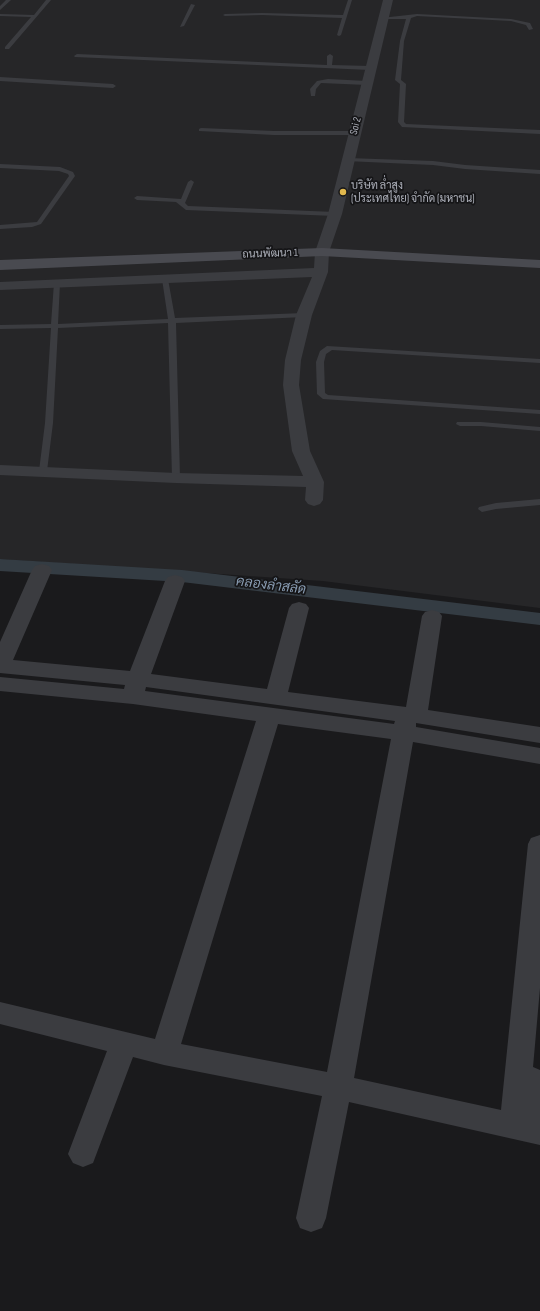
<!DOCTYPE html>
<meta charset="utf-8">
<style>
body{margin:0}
canvas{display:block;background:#1a1a1c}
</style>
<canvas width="540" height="1311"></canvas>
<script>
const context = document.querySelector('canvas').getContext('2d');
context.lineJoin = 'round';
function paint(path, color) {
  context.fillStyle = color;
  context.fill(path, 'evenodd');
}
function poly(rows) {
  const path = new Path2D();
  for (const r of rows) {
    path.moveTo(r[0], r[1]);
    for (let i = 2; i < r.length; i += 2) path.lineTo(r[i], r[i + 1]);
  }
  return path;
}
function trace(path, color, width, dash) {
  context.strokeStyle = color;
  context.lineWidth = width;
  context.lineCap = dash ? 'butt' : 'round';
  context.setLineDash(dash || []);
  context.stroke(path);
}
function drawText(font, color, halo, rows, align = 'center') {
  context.font = font + ' "Sofia Sans Condensed",Sarabun,sans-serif';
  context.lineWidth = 3.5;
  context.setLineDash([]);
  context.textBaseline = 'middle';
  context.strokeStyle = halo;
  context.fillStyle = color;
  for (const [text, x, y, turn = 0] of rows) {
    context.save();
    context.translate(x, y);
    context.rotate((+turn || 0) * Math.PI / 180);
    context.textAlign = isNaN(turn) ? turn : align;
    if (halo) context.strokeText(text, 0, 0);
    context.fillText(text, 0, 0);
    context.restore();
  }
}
paint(poly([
 [0,0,540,0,540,608,323,581,0,559]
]), '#262628');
paint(poly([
 [0,559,182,570,540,613,540,625,182,582,0,571,0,559]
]), '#343c43');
paint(poly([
 [6,0,11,0,0,10,0,6,6,0],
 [46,0,51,0,9,49,5,49,5,47,31,17,0,16,0,14,34,15,46,0],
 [348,0,352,0,341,35,339,36,337,35,342,18,262,15,225,16,223,15,225,14,262,13,343,15,348,0],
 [191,4,195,5,184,26,180,27,191,4],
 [417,14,511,19,530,23,533,29,529,30,526,25,511,21,417,16,411,18,404,41,401,80,406,84,404,122,406,124,540,130,540,134,402,127,398,122,400,84,395,80,400,41,406,19,383,19,381,18,417,14],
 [77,54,327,65,327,56,330,54,333,56,332,65,370,66,373,68,370,70,75,57,74,56,77,54],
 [0,77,113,84,116,86,113,88,0,81,0,77],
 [328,79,367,81,370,83,367,85,321,83,316,89,315,96,311,96,310,89,317,81,328,79],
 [201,128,274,131,354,131,357,133,354,135,274,135,199,131,199,129,201,128],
 [348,158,433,161,465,165,540,170,540,174,465,169,433,165,346,161,345,160,348,158],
 [0,164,60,167,73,172,75,176,41,224,32,227,0,229,0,225,37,222,69,176,68,174,59,171,0,168,0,164],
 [191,180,194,182,185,203,188,206,335,212,338,214,335,216,186,210,176,202,137,200,134,198,137,196,181,199,188,182,191,180],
 [165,277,168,279,175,318,304,313,308,315,304,317,176,323,180,478,176,481,172,478,168,323,58,328,53,423,47,471,43,474,40,473,39,471,45,423,51,328,0,329,0,325,51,324,54,283,57,281,60,283,58,324,168,319,162,279,165,277],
 [327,346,540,359,540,363,332,350,326,354,324,362,325,393,328,395,540,410,540,414,323,399,317,394,316,362,320,351,327,346],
 [457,422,481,422,540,427,540,431,481,426,460,426,456,424,457,422],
 [540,499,540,505,496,509,482,512,478,509,479,507,496,503,540,499]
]), '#3b3c40');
paint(poly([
 [383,0,393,0,342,214,329,252,328,272,312,315,301,360,299,385,310,451,324,482,323,500,320,504,314,506,308,504,305,500,306,487,176,483,0,475,0,465,176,473,303,476,292,451,283,385,285,360,296,315,312,277,0,290,0,282,314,268,315,252,328,214,383,0],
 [42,564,49,566,52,570,13,660,130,671,165,581,168,577,175,575,182,577,185,581,151,674,267,689,289,608,292,604,299,602,306,604,309,608,288,692,406,707,422,616,425,612,432,610,439,612,442,616,428,710,540,727,540,743,416,723,416,727,540,748,540,764,413,742,354,1078,501,1110,528,844,531,838,540,835,540,988,533,1067,540,1070,540,1145,349,1102,326,1218,322,1228,311,1232,300,1228,296,1218,322,1096,164,1065,133,1057,93,1163,83,1167,73,1163,68,1154,107,1051,0,1024,0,1002,155,1039,256,721,133,704,0,691,0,677,124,689,125,685,0,673,0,642,32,570,35,566,42,564],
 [146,687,395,721,394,724,145,691,146,687],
 [278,724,391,739,327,1072,181,1044,278,724]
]), '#3b3c40');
paint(poly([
 [322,248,540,260,540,268,322,256,0,270,0,260,322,248]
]), '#494a50');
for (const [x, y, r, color] of [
 [343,192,4,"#e1b84d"]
]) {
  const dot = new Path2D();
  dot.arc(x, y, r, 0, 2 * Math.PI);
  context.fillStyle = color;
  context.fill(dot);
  trace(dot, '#151517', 1.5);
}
drawText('11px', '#adb0ba', '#151517', [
 ["Soi 2",356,126,-76],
 ["ถนนพัฒนา 1",270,254,-2]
]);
drawText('11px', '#adb0ba', '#151517', [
 ["บริษัท ล่ำสูง",351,186],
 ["(ประเทศไทย) จำกัด (มหาชน)",351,199]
], 'left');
drawText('italic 14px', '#889bb1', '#151517', [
 ["คลองลำสลัด",271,586,7]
]);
</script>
